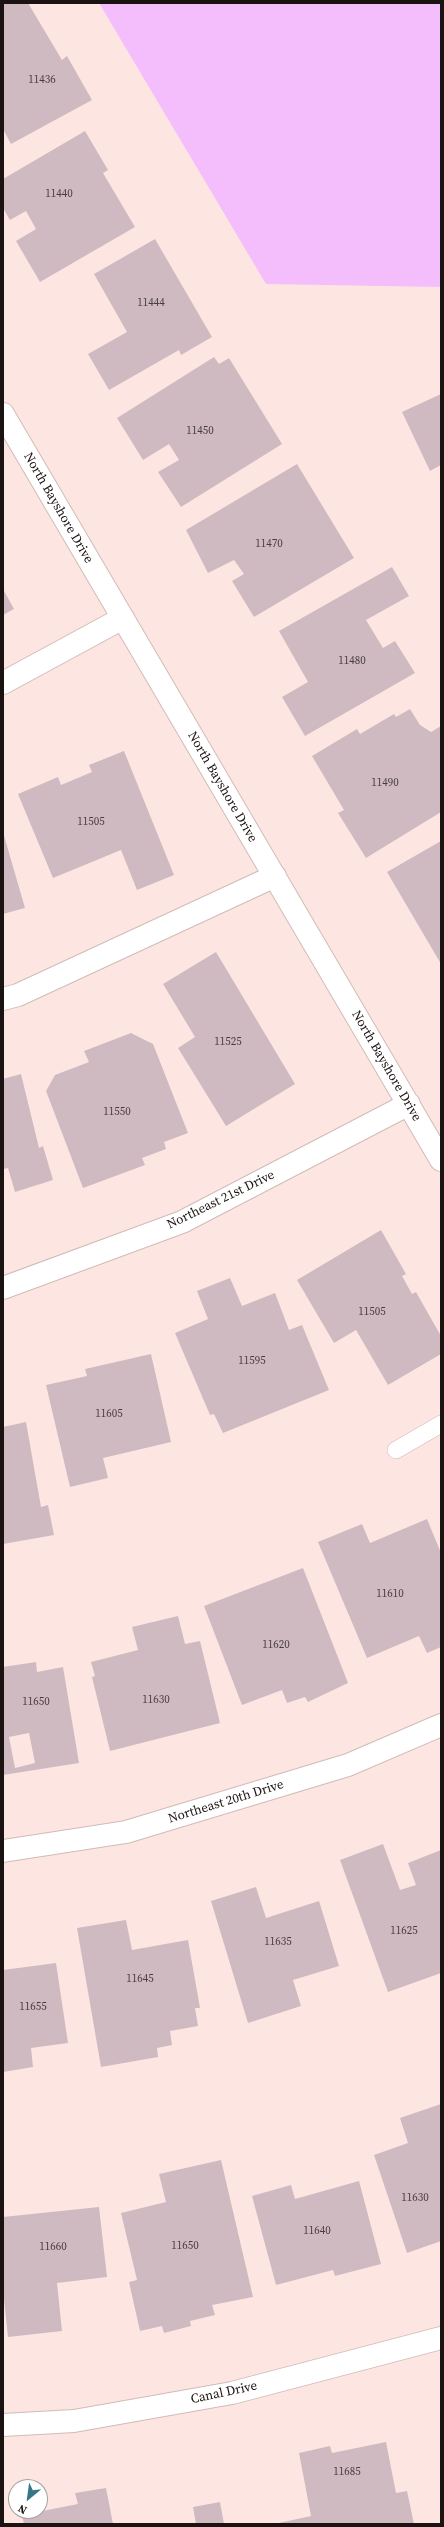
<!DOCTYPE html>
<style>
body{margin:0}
#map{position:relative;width:444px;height:2527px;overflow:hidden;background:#fde6e2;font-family:"Source Serif 4",serif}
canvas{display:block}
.frame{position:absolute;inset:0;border:4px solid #1b1312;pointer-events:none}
.north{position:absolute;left:8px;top:2479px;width:40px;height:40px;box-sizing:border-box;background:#fff;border:1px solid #a4a1a0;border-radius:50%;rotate:209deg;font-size:11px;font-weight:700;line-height:16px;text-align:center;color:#1b1312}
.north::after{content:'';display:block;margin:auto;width:14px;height:18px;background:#357789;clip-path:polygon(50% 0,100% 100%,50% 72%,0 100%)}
</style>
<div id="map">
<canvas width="444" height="2527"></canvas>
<div class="frame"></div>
<div class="north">N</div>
</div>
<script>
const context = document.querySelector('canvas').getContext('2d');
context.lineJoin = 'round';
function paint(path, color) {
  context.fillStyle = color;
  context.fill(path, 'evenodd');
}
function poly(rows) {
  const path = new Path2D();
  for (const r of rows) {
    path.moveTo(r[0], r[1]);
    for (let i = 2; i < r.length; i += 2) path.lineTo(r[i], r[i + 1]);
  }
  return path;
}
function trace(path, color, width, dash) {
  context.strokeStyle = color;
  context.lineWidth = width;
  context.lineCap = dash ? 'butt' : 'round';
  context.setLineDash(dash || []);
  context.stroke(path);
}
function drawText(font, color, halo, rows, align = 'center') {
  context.font = font + ' "Source Serif 4",serif';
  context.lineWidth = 3;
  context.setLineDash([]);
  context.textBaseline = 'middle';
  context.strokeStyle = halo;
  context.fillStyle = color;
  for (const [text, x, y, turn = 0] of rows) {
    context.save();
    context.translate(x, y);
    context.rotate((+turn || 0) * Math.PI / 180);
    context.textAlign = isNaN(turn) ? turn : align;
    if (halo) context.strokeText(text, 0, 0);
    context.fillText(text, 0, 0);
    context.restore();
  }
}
paint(poly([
 [99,3,441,3,441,287,266,284]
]), '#f3befb');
paint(poly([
 [3,3,28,3,62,60,67,56,92,100,11,144,3,129],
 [85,131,108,170,103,173,135,227,40,282,16,241,36,229,26,211,10,220,3,208,3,179],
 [155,239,212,337,181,355,179,350,109,390,88,354,127,332,94,274],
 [214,357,219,364,229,358,282,444,181,507,158,472,179,460,169,444,143,460,117,418],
 [441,394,441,465,430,471,402,412],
 [297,464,354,558,254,617,232,581,244,574,234,560,208,573,186,530],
 [392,567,409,596,366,620,383,648,395,641,415,673,305,736,282,697,308,682,279,631],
 [3,589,14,609,3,615],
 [410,709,420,725,431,732,441,726,441,812,366,858,338,813,344,810,312,756,357,729,360,734,394,714,396,717],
 [124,751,174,875,137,890,121,850,53,878,18,794,58,777,61,785,92,772,89,765],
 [3,832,25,908,3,914],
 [441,841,441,964,387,872],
 [216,952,295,1084,226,1126,178,1048,195,1037,163,984],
 [131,1033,153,1044,188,1133,164,1142,166,1149,142,1158,145,1165,83,1188,46,1091,55,1075,89,1062,84,1051],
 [21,1074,39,1148,43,1146,53,1180,15,1192,8,1168,3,1169,3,1079],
 [381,1230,406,1274,402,1276,412,1294,416,1292,441,1336,441,1354,388,1385,356,1330,334,1343,297,1280],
 [230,1278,242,1306,275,1293,289,1330,302,1325,329,1390,223,1433,214,1414,210,1415,175,1333,208,1319,197,1291],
 [151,1354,171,1442,103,1458,108,1478,70,1487,46,1385,87,1376,85,1369],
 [26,1422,41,1507,48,1505,54,1535,3,1544,3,1427],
 [427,1519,441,1553,441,1647,427,1653,419,1636,367,1658,318,1542,362,1524,370,1543],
 [303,1568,348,1683,308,1702,305,1697,287,1703,282,1690,242,1705,204,1606],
 [178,1616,185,1644,200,1641,220,1723,110,1751,92,1677,95,1676,91,1662,138,1650,132,1627],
 [36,1662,37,1672,63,1667,79,1763,3,1775,3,1667],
 [29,1733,35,1763,15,1768,9,1737],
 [383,1844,400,1890,416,1885,408,1863,441,1850,441,1973,388,1992,340,1860],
 [256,1887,266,1918,319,1901,339,1966,293,1980,301,2006,248,2023,211,1901],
 [126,1920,132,1950,188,1940,200,2008,195,2008,198,2026,170,2031,172,2045,157,2048,158,2057,101,2067,77,1928],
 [56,1963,68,2043,31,2048,33,2067,3,2072,3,1970],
 [441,2104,441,2241,407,2253,374,2155,408,2143,400,2118],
 [221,2160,253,2297,212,2305,215,2315,190,2321,191,2326,164,2333,162,2326,140,2331,129,2282,137,2280,121,2213,166,2202,159,2174],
 [359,2181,381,2264,335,2276,333,2270,276,2285,252,2196,291,2185,295,2199],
 [99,2207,107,2277,57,2283,62,2331,8,2337,3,2290,3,2217],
 [386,2442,396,2493,407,2491,414,2524,274,2524,311,2516,299,2453,330,2446,332,2453],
 [106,2488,113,2524,24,2524,22,2515,78,2504,75,2493],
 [220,2502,224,2524,196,2524,193,2507]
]), '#cfbac1');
const lane = poly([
 [396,1450,441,1424]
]);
const street = poly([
 [3,414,441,1160],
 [3,683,123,618],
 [3,999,18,995,275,876],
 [3,1288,182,1222,409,1104],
 [3,1851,126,1832,348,1765,441,1725],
 [3,2425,74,2421,232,2393,441,2338]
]);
trace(lane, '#d1bbb7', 18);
trace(street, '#d1bbb7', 24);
trace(lane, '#fff', 17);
trace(street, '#fff', 22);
drawText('11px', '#483d3e', null, [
 ["11436",42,80],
 ["11440",59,194],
 ["11444",151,303],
 ["11450",200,431],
 ["11470",269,544],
 ["11480",352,661],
 ["11490",385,783],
 ["11505",91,822],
 ["11525",228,1042],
 ["11550",117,1112],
 ["11505",372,1312],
 ["11595",252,1361],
 ["11605",109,1414],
 ["11610",390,1594],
 ["11620",276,1645],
 ["11630",156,1700],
 ["11650",36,1702],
 ["11625",404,1931],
 ["11635",278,1942],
 ["11645",140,1979],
 ["11655",33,2007],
 ["11630",415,2198],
 ["11640",317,2231],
 ["11650",185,2246],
 ["11660",53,2247],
 ["11685",347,2472]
]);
drawText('13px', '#1b1312', '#fff', [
 ["North Bayshore Drive",58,508,60],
 ["North Bayshore Drive",222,787,60],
 ["North Bayshore Drive",386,1066,60],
 ["Northeast 21st Drive",221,1200,-26],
 ["Northeast 20th Drive",226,1802,-17],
 ["Canal Drive",224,2393,-12]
]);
</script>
